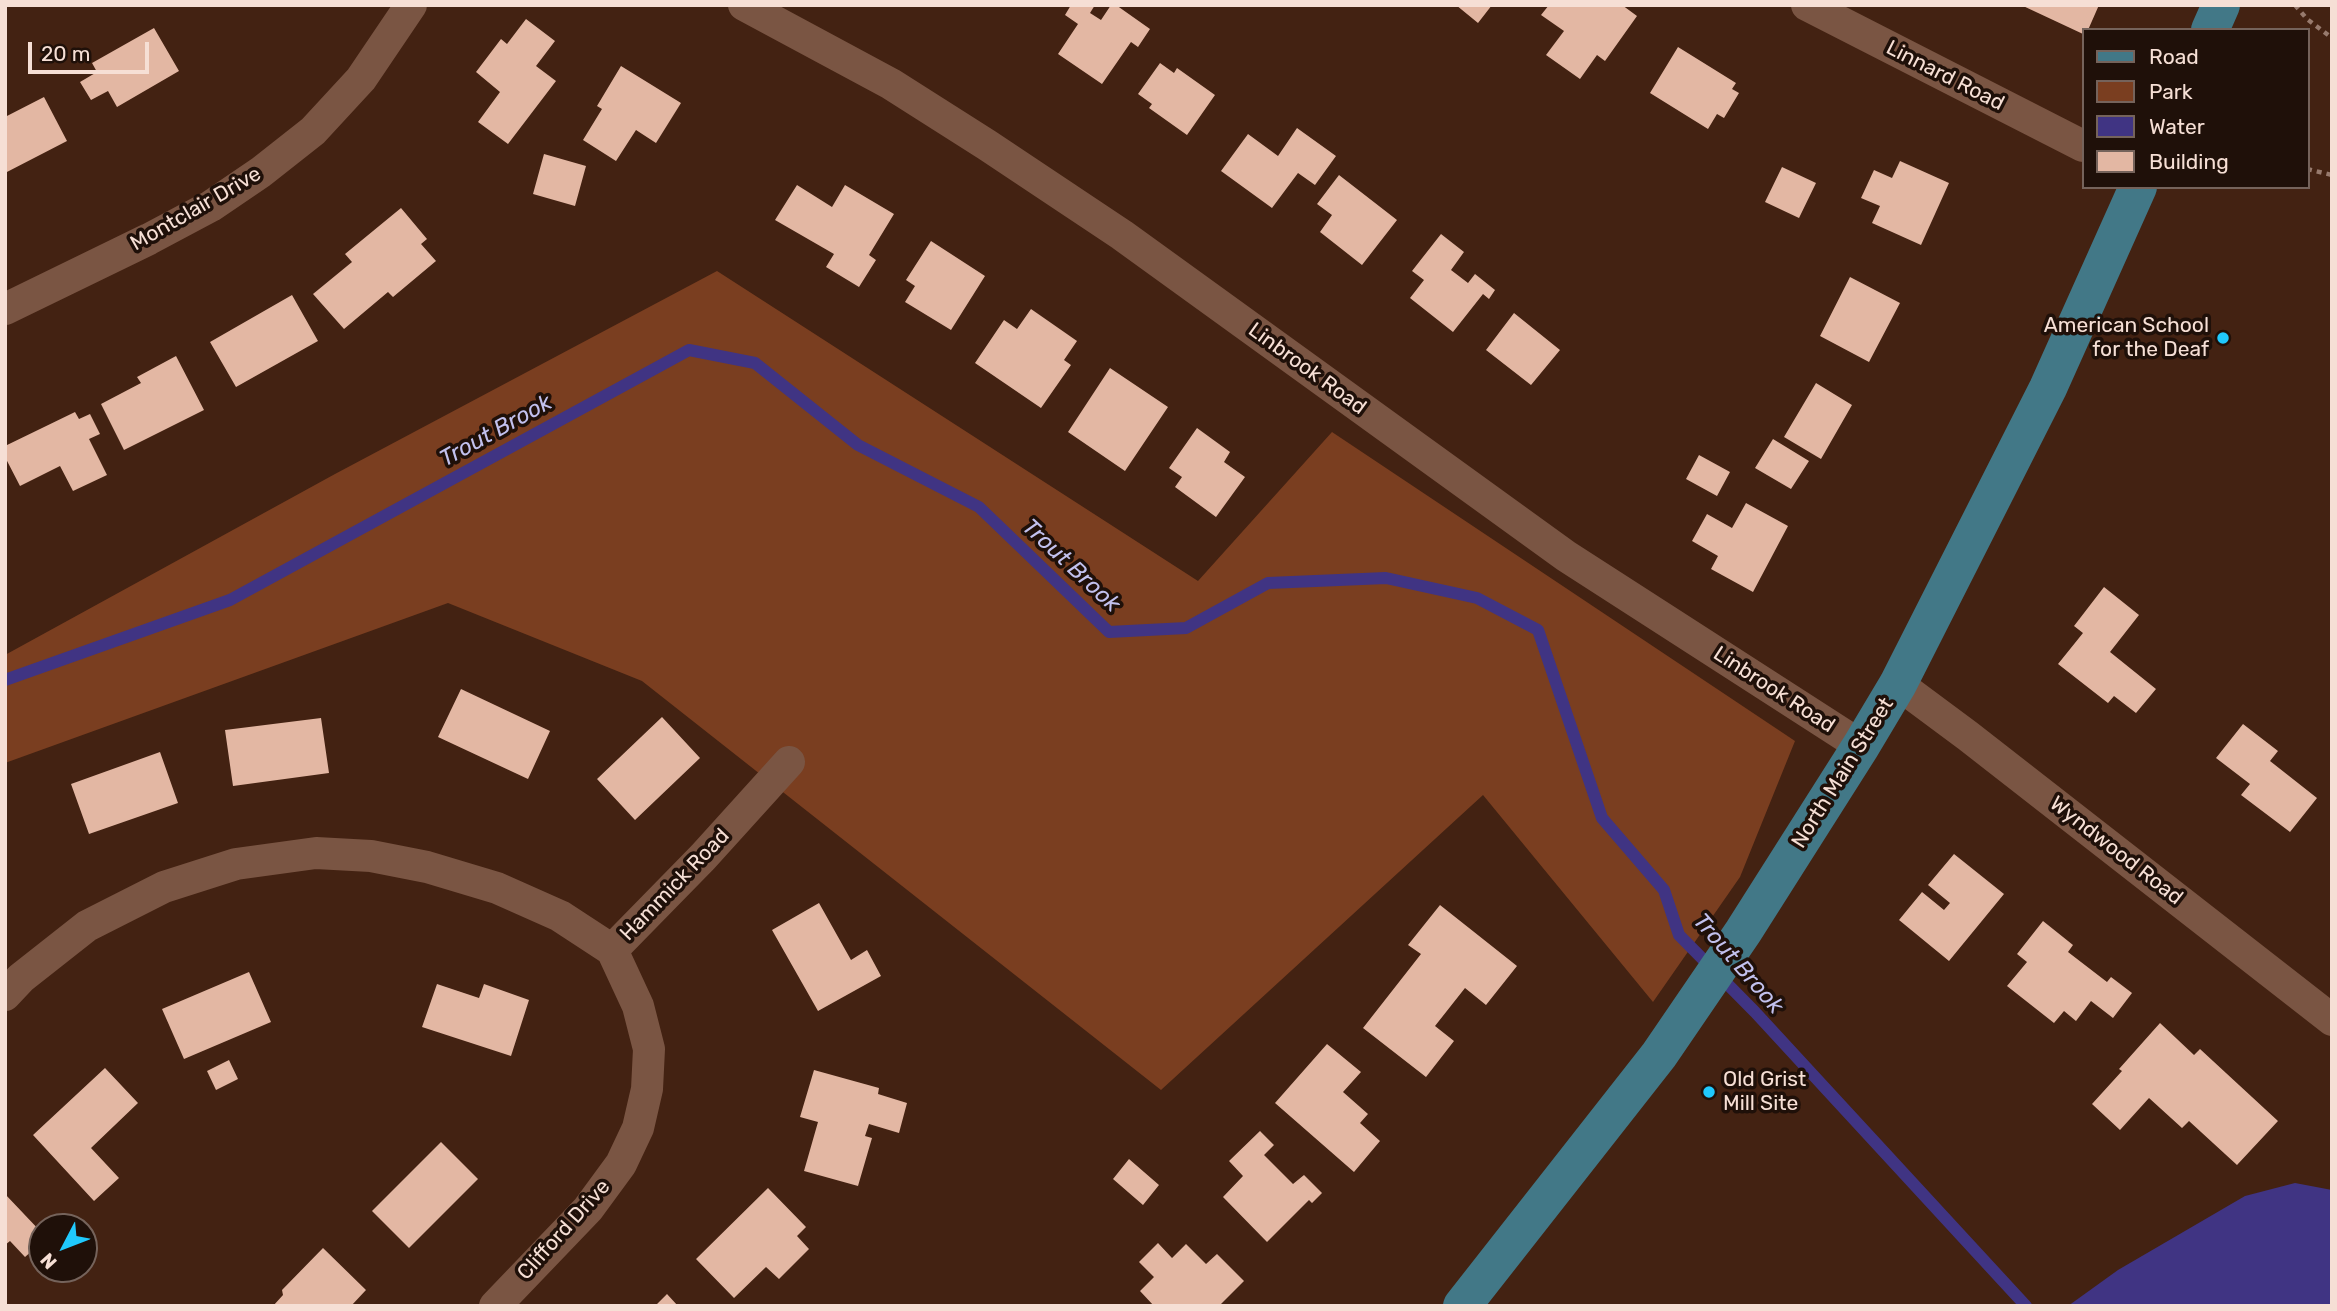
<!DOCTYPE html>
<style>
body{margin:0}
#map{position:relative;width:2337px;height:1311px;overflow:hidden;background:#432212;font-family:Rubik,sans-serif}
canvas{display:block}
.frame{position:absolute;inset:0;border:7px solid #f6dfd5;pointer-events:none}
.legend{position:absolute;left:2082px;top:28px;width:228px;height:161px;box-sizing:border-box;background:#1f1009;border:2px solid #75635b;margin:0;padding:9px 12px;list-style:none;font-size:21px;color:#f6dfd5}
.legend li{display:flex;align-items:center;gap:14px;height:35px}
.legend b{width:35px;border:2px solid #75635b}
.north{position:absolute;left:28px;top:1213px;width:70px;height:70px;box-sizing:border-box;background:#1f1009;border:2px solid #75635b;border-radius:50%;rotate:228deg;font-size:19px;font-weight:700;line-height:28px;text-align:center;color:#f6dfd5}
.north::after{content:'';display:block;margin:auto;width:24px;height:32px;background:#20c9fd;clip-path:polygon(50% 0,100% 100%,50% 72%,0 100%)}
.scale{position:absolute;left:28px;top:42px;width:121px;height:32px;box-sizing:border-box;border:4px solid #f6dfd5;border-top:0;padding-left:9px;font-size:21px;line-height:24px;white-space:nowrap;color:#f6dfd5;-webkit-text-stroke:5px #1f1009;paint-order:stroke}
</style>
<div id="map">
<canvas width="2337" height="1311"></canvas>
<div class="frame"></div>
<ul class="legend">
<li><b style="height:9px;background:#427887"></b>Road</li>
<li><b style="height:19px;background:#7a3e20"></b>Park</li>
<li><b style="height:19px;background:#403483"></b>Water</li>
<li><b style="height:19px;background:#e3b7a3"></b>Building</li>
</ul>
<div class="north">N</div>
<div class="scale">20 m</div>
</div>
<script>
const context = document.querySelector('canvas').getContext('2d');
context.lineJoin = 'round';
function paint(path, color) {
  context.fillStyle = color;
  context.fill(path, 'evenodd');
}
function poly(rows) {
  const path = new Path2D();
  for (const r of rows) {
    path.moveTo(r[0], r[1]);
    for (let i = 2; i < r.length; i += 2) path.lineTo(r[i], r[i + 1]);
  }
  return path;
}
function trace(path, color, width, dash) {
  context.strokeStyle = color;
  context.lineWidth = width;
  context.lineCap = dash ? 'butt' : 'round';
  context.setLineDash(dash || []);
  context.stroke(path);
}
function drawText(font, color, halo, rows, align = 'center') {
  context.font = font + ' Rubik,sans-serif';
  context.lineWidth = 7;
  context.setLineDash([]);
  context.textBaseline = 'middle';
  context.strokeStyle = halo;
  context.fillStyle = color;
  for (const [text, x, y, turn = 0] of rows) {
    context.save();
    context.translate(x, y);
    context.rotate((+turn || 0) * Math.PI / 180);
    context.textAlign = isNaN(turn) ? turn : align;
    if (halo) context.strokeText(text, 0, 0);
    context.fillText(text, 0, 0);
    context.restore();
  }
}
paint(poly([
 [717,271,1198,581,1332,432,1795,741,1740,877,1653,1002,1483,795,1161,1090,642,681,448,603,5,763,5,655,335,474]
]), '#7a3e20');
paint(poly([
 [2295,1183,2332,1190,2332,1306,2068,1306,2118,1270,2245,1196]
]), '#403483');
trace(poly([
 [5,680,230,600,689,350,755,363,858,445,979,507,1109,632,1186,628,1268,583,1386,578,1477,598,1538,630,1602,818,1664,890,1679,935,1755,1012,2026,1306]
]), '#403483', 12);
paint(poly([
 [1071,5,1095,5,1090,13,1101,20,1111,5,1116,5,1150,29,1138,47,1131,42,1102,84,1058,54,1078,24,1065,15],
 [1456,5,1492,5,1478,23],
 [1549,5,1622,5,1637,16,1605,61,1597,55,1580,79,1546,55,1564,31,1541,15],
 [2021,5,2099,5,2088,30,2083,30,2083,34],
 [526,19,555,41,536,66,556,81,508,144,478,122,500,92,476,72,501,39,507,44],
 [154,28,179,71,117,107,108,91,91,100,80,82,97,72,92,63],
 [1678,47,1736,83,1732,89,1739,93,1724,118,1717,114,1708,129,1650,93],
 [1160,63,1174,73,1177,68,1215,95,1187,135,1149,108,1152,104,1138,94],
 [621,66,681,103,656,143,636,130,616,161,583,140,602,109,597,106],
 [44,97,67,141,5,173,5,117],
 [1297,128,1336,156,1315,185,1298,173,1272,208,1221,171,1248,134,1278,156],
 [544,154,586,166,575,206,533,194],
 [1900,161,1949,183,1921,245,1872,223,1880,206,1861,198,1874,170,1892,178],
 [1782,167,1816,183,1799,218,1765,202],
 [1339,175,1397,220,1362,265,1320,232,1332,215,1317,204],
 [797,185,832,207,845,185,894,214,869,255,876,260,859,287,826,267,834,254,775,220],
 [401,208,427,239,421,244,436,261,393,297,388,292,344,329,313,294,352,262,345,254],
 [1441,234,1464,252,1451,270,1468,283,1475,274,1495,290,1489,299,1483,294,1453,332,1410,298,1424,280,1412,271],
 [931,241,985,276,951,330,905,302,915,286,906,280],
 [1850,277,1900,303,1869,362,1820,336],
 [292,295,318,341,236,387,210,342],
 [1031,309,1077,341,1064,360,1071,365,1041,408,975,363,1004,320,1017,329],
 [1514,313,1560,350,1531,385,1486,350],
 [176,356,204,410,124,450,101,404,141,383,137,377],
 [1110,368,1168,407,1125,471,1068,432],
 [1816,383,1852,405,1821,459,1784,437],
 [75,412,79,419,90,414,100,434,89,439,107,475,73,491,60,466,20,486,5,457,5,446],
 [1197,428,1230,452,1224,462,1245,477,1216,517,1175,487,1182,477,1169,468],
 [1773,439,1809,461,1791,489,1755,468],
 [1699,455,1730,472,1717,496,1686,479],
 [1746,503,1788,526,1753,592,1711,569,1718,556,1692,541,1707,514,1732,528],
 [2104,587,2139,615,2110,652,2156,689,2136,713,2114,696,2108,703,2058,664,2083,633,2074,626],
 [461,689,550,731,528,779,438,737],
 [662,717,700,758,635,820,597,779],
 [321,718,329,773,233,786,225,730],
 [2243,724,2278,751,2270,761,2317,798,2290,832,2241,795,2250,784,2216,758],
 [160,752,178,803,89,834,71,784],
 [1954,854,2004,894,1949,961,1899,920,1922,892,1944,910,1950,903,1928,885],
 [819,903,851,960,867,950,881,976,818,1011,772,930],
 [1440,905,1517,966,1486,1005,1465,988,1435,1026,1454,1041,1426,1077,1363,1028,1421,954,1408,945],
 [2043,921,2073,945,2068,952,2107,982,2111,977,2132,993,2113,1018,2091,1001,2076,1021,2064,1011,2054,1023,2007,986,2027,962,2017,954],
 [249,972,271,1022,184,1059,162,1009],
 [437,984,479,998,484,984,529,1000,511,1056,422,1027],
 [2160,1023,2194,1055,2200,1049,2278,1121,2237,1165,2189,1121,2182,1128,2149,1098,2120,1130,2092,1104,2122,1071,2119,1069],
 [1327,1044,1361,1072,1343,1092,1368,1114,1360,1123,1380,1141,1354,1172,1275,1103],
 [229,1060,238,1079,216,1090,207,1071],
 [105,1068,138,1103,91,1148,119,1178,94,1201,33,1135],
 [814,1070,879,1088,878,1094,907,1103,899,1133,869,1124,865,1136,872,1138,858,1186,804,1171,818,1122,800,1117],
 [1260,1131,1274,1145,1264,1155,1293,1184,1304,1175,1322,1193,1312,1203,1309,1200,1267,1242,1223,1197,1243,1176,1229,1161],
 [441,1142,478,1179,409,1248,372,1211],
 [1129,1159,1159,1185,1143,1205,1113,1179],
 [768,1188,806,1227,797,1236,809,1249,779,1279,766,1267,734,1298,696,1259],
 [5,1194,42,1233,42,1242,25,1257,10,1241,5,1245],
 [1158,1243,1172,1258,1186,1244,1206,1264,1217,1254,1244,1281,1219,1306,1154,1306,1140,1291,1154,1277,1139,1262],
 [323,1248,366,1290,351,1306,273,1306,283,1295,282,1290],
 [667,1294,678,1306,655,1306]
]), '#e3b7a3');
trace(poly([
 [2295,5,2307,19,2332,38],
 [2307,169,2332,175]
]), '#977a6d', 4.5, [5, 5]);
trace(poly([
 [744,5,891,84,987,145,1122,235,1566,556,1861,746],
 [1807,5,2083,146],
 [5,309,149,239,211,206,261,172,313,131,361,79,411,5],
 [1898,684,1968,736,2332,1020],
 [5,995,21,978,87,926,164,887,236,864,316,853,371,856,427,867,497,888,560,916,612,950,703,857,789,762],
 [495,1306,588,1209,621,1164,638,1128,647,1089,649,1049,638,1006,612,950]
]), '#7a5543', 32);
trace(poly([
 [2210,30,2221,5],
 [1462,1306,1659,1055,1743,932,1861,746,1898,684,2048,388,2138,187]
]), '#427887', 38);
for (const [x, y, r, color] of [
 [2223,338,7,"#20c9fd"],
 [1709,1092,7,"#20c9fd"]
]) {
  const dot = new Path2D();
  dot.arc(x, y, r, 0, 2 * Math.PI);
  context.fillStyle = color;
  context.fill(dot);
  trace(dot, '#1f1009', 2.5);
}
drawText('21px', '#f6dfd5', '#1f1009', [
 ["Linnard Road",1945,76,27],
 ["Montclair Drive",196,209,-30],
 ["Linbrook Road",1307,369,36],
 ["Linbrook Road",1774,690,33],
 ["North Main Street",1843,773,-58],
 ["Wyndwood Road",2116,851,38],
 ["Hammick Road",675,885,-46],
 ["Clifford Drive",564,1230,-48]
]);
drawText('21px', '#f6dfd5', '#1f1009', [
 ["American School",2209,326],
 ["for the Deaf",2209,350],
 ["Old Grist",1723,1080,"left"],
 ["Mill Site",1723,1104,"left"]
], 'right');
drawText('italic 23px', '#c2c1ee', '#1f1009', [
 ["Trout Brook",496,431,-29],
 ["Trout Brook",1071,566,43],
 ["Trout Brook",1738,964,49]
]);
</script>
